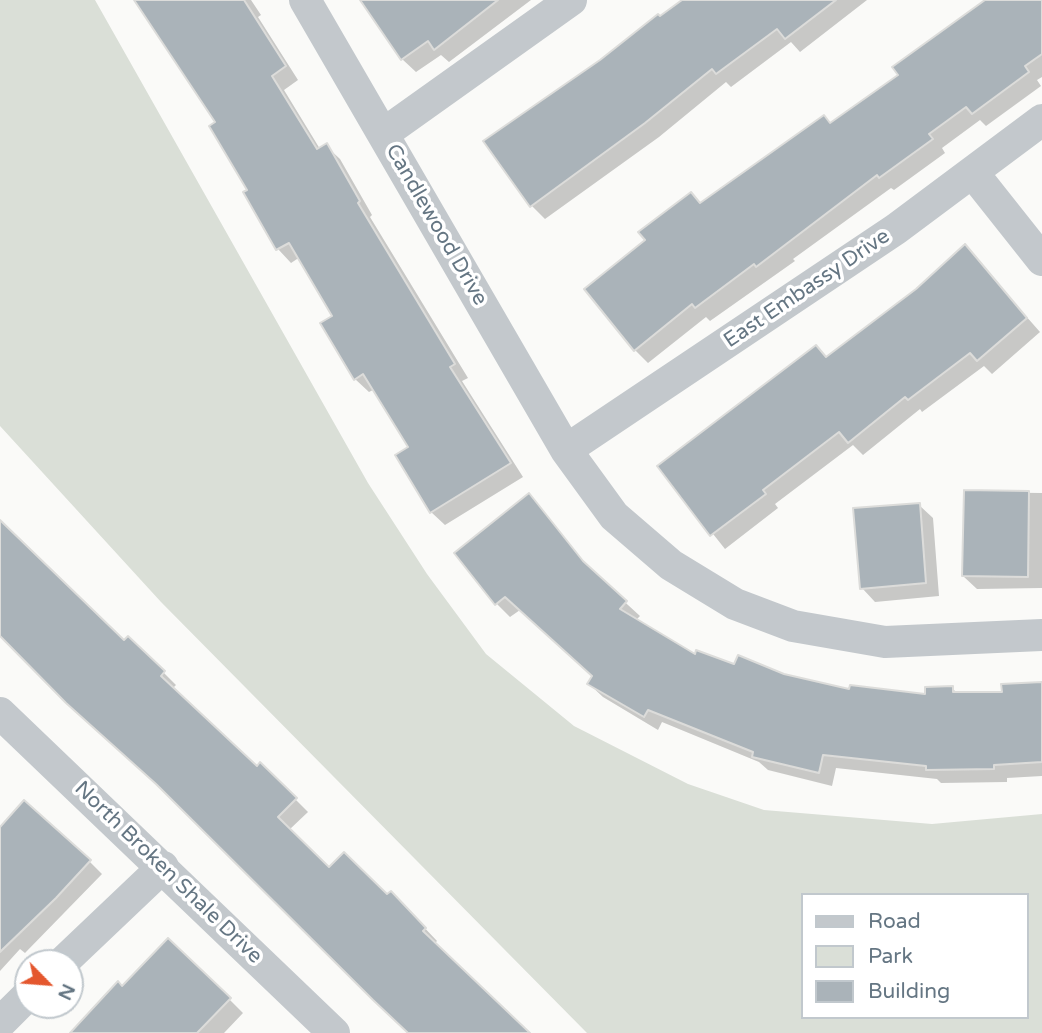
<!DOCTYPE html>
<style>
body{margin:0}
#map{position:relative;width:1042px;height:1033px;overflow:hidden;background:#fafaf8;font-family:"Varela Round",sans-serif}
canvas{display:block}
.legend{position:absolute;left:801px;top:893px;width:228px;height:126px;box-sizing:border-box;background:#fff;border:2px solid #c1c8cd;margin:0;padding:9px 12px;list-style:none;font-size:21px;color:#657683}
.legend li{display:flex;align-items:center;gap:14px;height:35px}
.legend b{width:35px;border:2px solid #c1c8cd}
.north{position:absolute;left:14px;top:949px;width:70px;height:70px;box-sizing:border-box;background:#fff;border:2px solid #c1c8cd;border-radius:50%;rotate:115deg;font-size:19px;font-weight:700;line-height:28px;text-align:center;color:#657683}
.north::after{content:'';display:block;margin:auto;width:24px;height:32px;background:#e4572e;clip-path:polygon(50% 0,100% 100%,50% 72%,0 100%)}
</style>
<div id="map">
<canvas width="1042" height="1033"></canvas>
<ul class="legend">
<li><b style="height:9px;background:#c3c8cc"></b>Road</li>
<li><b style="height:19px;background:#dadfd7"></b>Park</li>
<li><b style="height:19px;background:#aab3b9"></b>Building</li>
</ul>
<div class="north">N</div>
</div>
<script>
const context = document.querySelector('canvas').getContext('2d');
context.lineJoin = 'round';
function paint(path, color) {
  context.fillStyle = color;
  context.fill(path, 'evenodd');
}
function poly(rows) {
  const path = new Path2D();
  for (const r of rows) {
    path.moveTo(r[0], r[1]);
    for (let i = 2; i < r.length; i += 2) path.lineTo(r[i], r[i + 1]);
  }
  return path;
}
function trace(path, color, width, dash) {
  context.strokeStyle = color;
  context.lineWidth = width;
  context.lineCap = dash ? 'butt' : 'round';
  context.setLineDash(dash || []);
  context.stroke(path);
}
function drawText(font, color, halo, rows, align = 'center') {
  context.font = font + ' "Varela Round",sans-serif';
  context.lineWidth = 7;
  context.setLineDash([]);
  context.textBaseline = 'middle';
  context.strokeStyle = halo;
  context.fillStyle = color;
  for (const [text, x, y, turn = 0] of rows) {
    context.save();
    context.translate(x, y);
    context.rotate((+turn || 0) * Math.PI / 180);
    context.textAlign = isNaN(turn) ? turn : align;
    if (halo) context.strokeText(text, 0, 0);
    context.fillText(text, 0, 0);
    context.restore();
  }
}
paint(poly([
 [0,0,95,0,368,483,427,574,486,654,574,726,688,784,764,810,932,824,1042,814,1042,1033,587,1033,161,602,0,426],
 [802,895,1026,895,1026,1017,802,1017]
]), '#dadfd7');
paint(poly([
 [136,0,251,0,261,15,258,17,298,80,284,90,320,149,326,146,340,159,372,215,370,217,468,378,462,381,523,477,445,525,431,512,411,447,375,389,369,392,355,379,335,316,300,257,291,263,278,249,218,123],
 [362,0,531,0,449,62,441,55,416,72,402,59],
 [684,0,867,0,800,52,791,42,731,87,726,82,659,137,545,219,532,206,661,19],
 [988,0,1042,0,1042,77,1037,80,1041,86,986,126,980,120,942,148,945,153,894,190,891,188,793,259,795,261,710,321,706,317,648,363,635,350,701,204,831,125,900,75],
 [965,247,1040,332,992,374,984,366,922,412,920,409,863,455,853,445,775,504,778,508,725,549,659,466,827,358,917,291],
 [965,492,1042,493,1042,588,977,589,963,576],
 [529,496,592,572,640,616,635,621,696,656,850,692,927,696,952,688,958,694,1004,694,1042,683,1042,776,1007,778,1007,782,941,783,937,779,836,768,832,786,768,770,759,762,662,722,658,730,603,697,589,684,594,676,520,610,510,617,497,604],
 [919,505,933,518,939,596,875,602,862,588],
 [0,523,124,642,164,673,176,685,172,689,257,768,261,765,308,812,289,830,329,870,403,905,437,941,434,944,527,1033,411,1033,169,795,0,635],
 [0,829,89,861,102,874,25,953,20,949,0,971],
 [123,988,229,999,243,1013,224,1033,71,1033]
]), '#0003');
const building = poly([
 [134,0,244,0,286,66,272,76,317,149,327,143,360,201,358,203,455,364,450,367,511,463,430,513,395,455,408,447,363,374,354,380,320,323,332,316,289,243,276,250,243,192,247,190,209,126,215,122,134,0],
 [360,0,498,0,434,50,428,41,401,60,360,0],
 [682,0,836,0,785,39,777,29,716,74,712,69,645,123,530,207,483,141,600,60,658,14,660,16,682,0],
 [985,0,1042,0,1042,54,1025,66,1029,72,972,114,966,107,929,134,933,139,879,178,877,175,756,267,754,264,695,308,692,304,634,351,584,289,645,240,638,232,691,192,700,203,824,115,830,123,898,75,892,67,985,0],
 [965,244,1027,318,977,361,970,353,908,400,905,397,848,443,839,432,763,490,766,494,710,536,657,466,816,345,826,357,916,289,965,244],
 [964,490,1029,491,1028,577,962,576,964,490],
 [529,493,583,561,627,601,620,609,695,654,696,650,734,664,738,655,784,674,849,689,850,685,925,694,925,687,953,686,953,692,1002,692,1001,684,1042,682,1042,762,994,765,994,769,926,770,926,766,823,755,819,773,752,757,753,752,648,710,644,717,587,684,592,676,505,597,495,605,454,553,529,493],
 [920,503,926,583,860,589,853,508,920,503],
 [0,520,124,640,128,636,165,671,161,676,257,766,260,762,297,798,278,817,329,867,344,852,387,894,391,891,426,928,423,931,530,1033,408,1033,373,1000,156,784,66,703,0,636,0,520],
 [24,800,91,860,56,898,0,952,0,827,24,800],
 [168,938,231,998,197,1033,70,1033,118,981,122,986,168,938]
]);
paint(building, '#aab3b9');
trace(building, '#dcdcda', 2);
trace(poly([
 [305,0,566,450,614,516,671,565,735,604,793,626,885,642,1042,635],
 [383,134,571,0],
 [973,173,1042,260],
 [566,450,896,229,1042,120],
 [0,713,334,1033],
 [62,963,163,867],
 [0,1023,28,995]
]), '#c3c8cc', 32);
drawText('21px', '#657683', '#fff', [
 ["Candlewood Drive",436,225,60],
 ["East Embassy Drive",807,289,-34],
 ["North Broken Shale Drive",168,873,44]
]);
</script>
